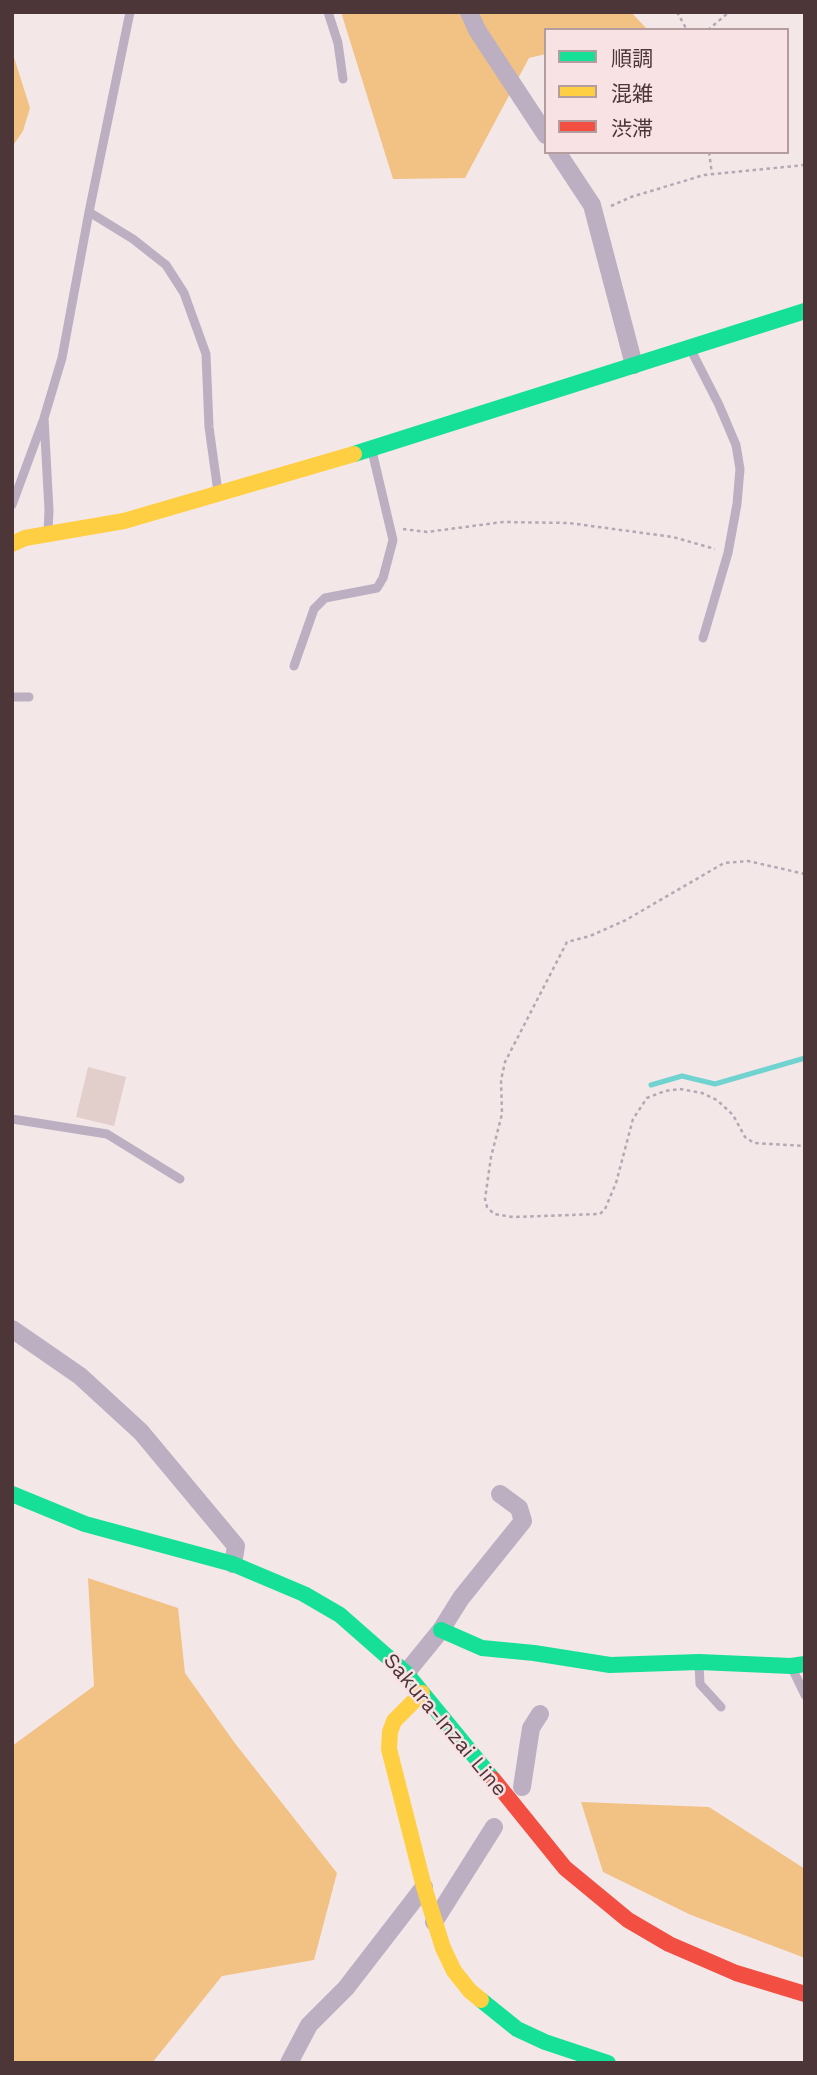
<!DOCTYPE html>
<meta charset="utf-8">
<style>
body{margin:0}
#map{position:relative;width:817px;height:2075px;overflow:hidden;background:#f4e7e8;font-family:"Work Sans","Noto Sans JP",sans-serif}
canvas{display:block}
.frame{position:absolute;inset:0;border:14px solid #4c3638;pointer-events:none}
.legend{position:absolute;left:544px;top:28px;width:245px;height:126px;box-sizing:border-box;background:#f9e2e4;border:2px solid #b49d9f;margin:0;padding:9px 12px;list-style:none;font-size:21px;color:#4c3638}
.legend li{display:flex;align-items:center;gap:14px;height:35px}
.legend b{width:35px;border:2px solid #b49d9f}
</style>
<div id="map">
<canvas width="817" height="2075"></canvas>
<div class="frame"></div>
<ul class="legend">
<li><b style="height:9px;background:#16e098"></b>順調</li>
<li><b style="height:9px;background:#ffcf43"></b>混雑</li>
<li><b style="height:9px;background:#f24e42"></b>渋滞</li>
</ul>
</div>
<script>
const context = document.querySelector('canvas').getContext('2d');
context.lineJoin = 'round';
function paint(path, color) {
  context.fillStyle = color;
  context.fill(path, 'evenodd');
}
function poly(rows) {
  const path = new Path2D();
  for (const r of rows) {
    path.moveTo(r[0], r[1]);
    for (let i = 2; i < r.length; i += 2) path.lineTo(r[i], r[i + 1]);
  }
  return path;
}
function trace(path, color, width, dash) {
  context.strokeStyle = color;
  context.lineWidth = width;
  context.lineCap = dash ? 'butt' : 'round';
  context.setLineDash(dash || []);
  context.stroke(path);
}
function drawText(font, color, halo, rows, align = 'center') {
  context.font = font + ' "Work Sans",sans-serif';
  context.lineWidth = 5;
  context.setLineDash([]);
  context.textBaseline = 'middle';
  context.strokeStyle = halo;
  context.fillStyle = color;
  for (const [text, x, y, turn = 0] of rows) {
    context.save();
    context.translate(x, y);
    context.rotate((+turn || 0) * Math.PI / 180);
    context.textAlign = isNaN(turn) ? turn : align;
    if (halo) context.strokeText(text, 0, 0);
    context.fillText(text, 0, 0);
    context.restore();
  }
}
paint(poly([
 [341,12,631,12,646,28,546,30,546,54,529,58,465,178,393,179],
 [12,51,30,108,23,131,12,147],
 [88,1578,178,1608,185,1673,234,1742,337,1873,314,1960,222,1976,152,2063,12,2063,12,1746,94,1686],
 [581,1802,709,1807,805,1869,805,1958,691,1915,603,1872]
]), '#f1c284');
trace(poly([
 [651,1085,682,1076,715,1084,805,1058]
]), '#70d3d0', 5);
paint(poly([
 [88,1067,126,1077,114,1126,76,1117]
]), '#e2cfcc');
trace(poly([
 [677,12,687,30],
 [708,30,729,12],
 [709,152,712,174],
 [611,206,631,197,704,175,805,165],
 [403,529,427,532,503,522,569,523,673,537,715,549],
 [805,874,748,861,724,863,626,920,590,936,567,942,505,1062,501,1080,502,1114,491,1157,485,1199,487,1207,494,1214,513,1217,600,1214,605,1209,616,1183,633,1119,647,1098,665,1091,680,1089,702,1093,717,1100,733,1115,745,1137,754,1143,805,1146]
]), '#b3a8b3', 2.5, [3.5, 3.5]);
trace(poly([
 [328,12,338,43,343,79],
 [89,212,133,239,166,265,184,293,206,354,209,427,218,492],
 [691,350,719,405,736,445,740,469,737,504,728,553,703,638],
 [12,505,43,421],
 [48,533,49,510,44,418,62,358,89,212,130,12],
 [294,666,314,609,325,598,377,588,383,578,393,540,372,451],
 [12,697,29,697],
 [12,1119,107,1134,180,1179],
 [699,1664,700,1684,721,1707],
 [792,1668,805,1695]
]), '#bcafc2', 9);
trace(poly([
 [469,12,477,30,546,135],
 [557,152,592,205,634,365],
 [12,1329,80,1376,141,1432,236,1546,233,1564],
 [406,1673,441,1630,461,1598,523,1521,519,1508,500,1494],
 [522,1787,531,1728,540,1714],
 [434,1922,494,1827],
 [289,2063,309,2025,346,1988,424,1887]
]), '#bcafc2', 18);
trace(poly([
 [354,454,805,311],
 [12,1494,85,1524,233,1564,304,1594,340,1615,406,1673,493,1779],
 [441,1630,482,1648,534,1653,610,1665,699,1662,791,1666,805,1664],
 [481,2000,517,2029,545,2042,608,2063]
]), '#16e098', 16);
trace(poly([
 [12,544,25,538,124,521,354,454],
 [422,1693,394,1721,390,1732,389,1749,424,1887,443,1948,454,1971,470,1991,481,2000]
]), '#ffcf43', 16);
trace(poly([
 [493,1779,565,1868,628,1920,669,1944,736,1973,805,1994]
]), '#f24e42', 16);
drawText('21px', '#4c3638', '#f9e2e4', [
 ["Sakura-Inzai Line",445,1725,50]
]);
</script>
